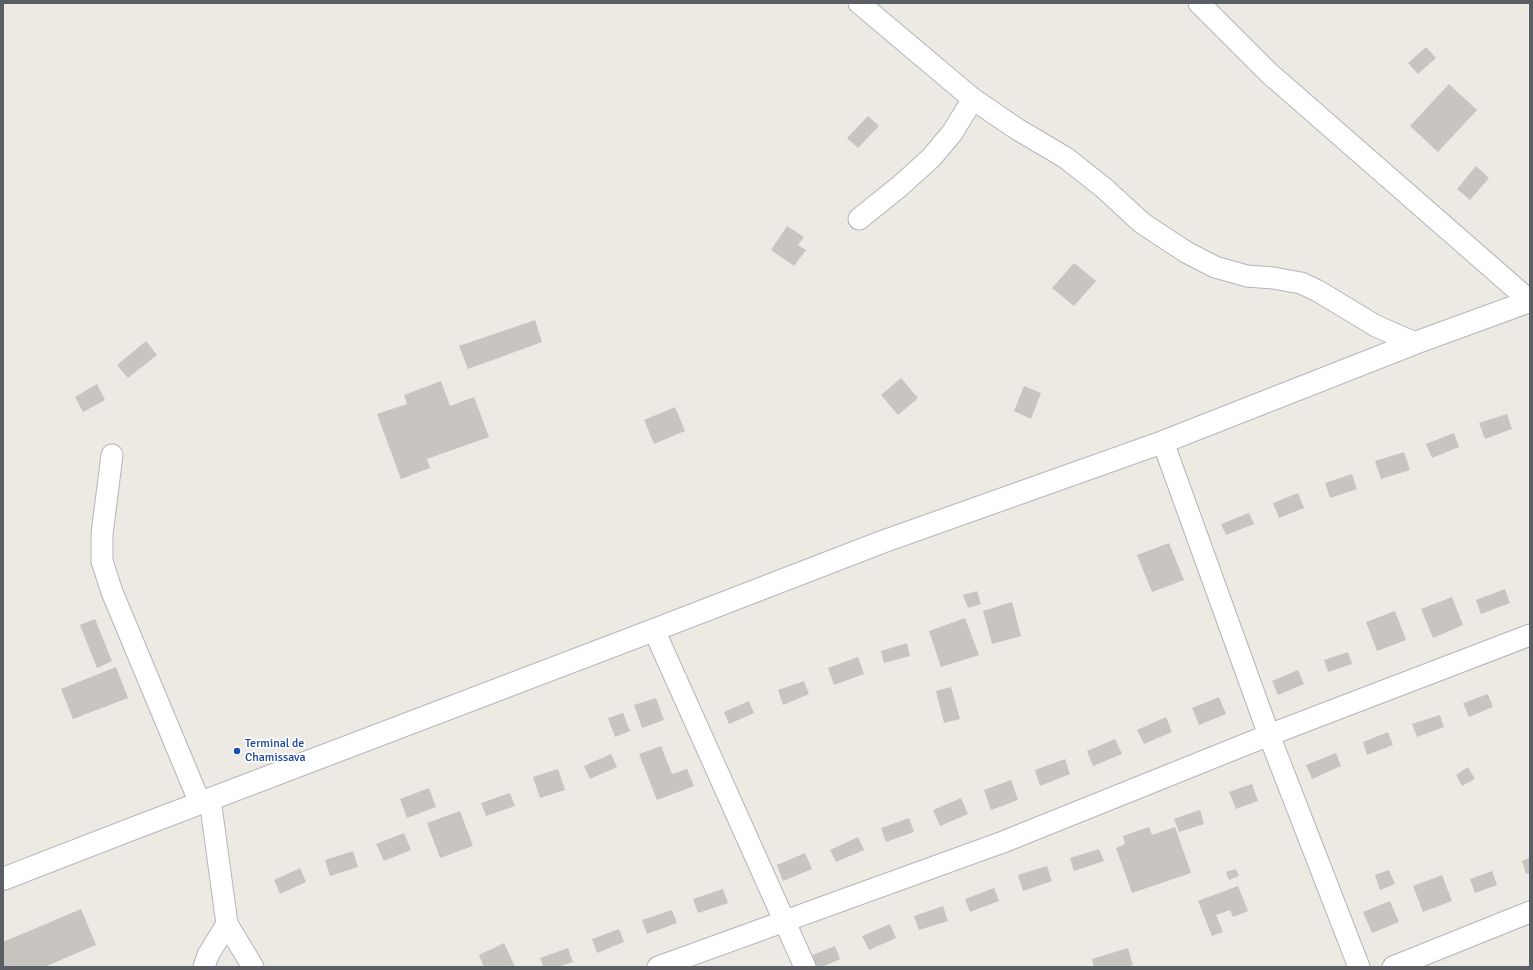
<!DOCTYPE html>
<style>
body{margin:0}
#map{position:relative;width:1533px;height:970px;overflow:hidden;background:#eceae2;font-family:Signika,sans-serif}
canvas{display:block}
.frame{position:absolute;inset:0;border:4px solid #5b5e62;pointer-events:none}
</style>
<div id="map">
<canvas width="1533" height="970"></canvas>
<div class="frame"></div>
</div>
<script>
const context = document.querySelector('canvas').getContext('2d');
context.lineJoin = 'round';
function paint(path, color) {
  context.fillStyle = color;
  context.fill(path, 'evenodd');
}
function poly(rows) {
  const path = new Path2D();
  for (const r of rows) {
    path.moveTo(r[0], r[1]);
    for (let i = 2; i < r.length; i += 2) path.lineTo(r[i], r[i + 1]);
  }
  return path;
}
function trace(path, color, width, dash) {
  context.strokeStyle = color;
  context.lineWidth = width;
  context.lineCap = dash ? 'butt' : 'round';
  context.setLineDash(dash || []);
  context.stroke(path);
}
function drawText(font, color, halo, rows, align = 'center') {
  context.font = font + ' Signika,sans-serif';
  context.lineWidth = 3.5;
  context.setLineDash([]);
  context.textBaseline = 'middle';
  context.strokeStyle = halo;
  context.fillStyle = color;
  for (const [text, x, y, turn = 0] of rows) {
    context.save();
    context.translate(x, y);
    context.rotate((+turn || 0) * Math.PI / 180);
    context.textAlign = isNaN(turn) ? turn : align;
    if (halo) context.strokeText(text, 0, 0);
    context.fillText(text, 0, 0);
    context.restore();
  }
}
paint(poly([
 [1426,47,1436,58,1418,74,1408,63],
 [1449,84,1477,110,1438,152,1410,126],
 [868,116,879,126,858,148,847,138],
 [1476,166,1489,178,1470,200,1457,189],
 [787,226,804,237,798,245,806,250,794,266,771,250],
 [1074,263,1096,281,1074,306,1052,288],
 [535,320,542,342,468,369,459,346],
 [146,341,157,355,128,378,117,365],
 [901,378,918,398,898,415,881,395],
 [441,381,450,406,474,397,489,437,427,459,430,468,401,479,377,414,407,404,404,395],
 [97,384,105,400,83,412,75,397],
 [1024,386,1041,393,1031,419,1014,411],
 [675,407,685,431,654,444,644,420],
 [1507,414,1512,429,1485,439,1479,423],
 [1454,433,1459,447,1432,458,1426,444],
 [1404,452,1410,470,1381,479,1375,461],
 [1352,474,1357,489,1330,498,1325,483],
 [1298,493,1304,508,1279,518,1273,503],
 [1249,513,1254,524,1226,535,1221,524],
 [1169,543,1184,580,1152,592,1137,555],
 [1505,589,1510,603,1481,614,1476,600],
 [977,591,981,604,968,608,963,595],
 [1452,597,1463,625,1433,638,1421,609],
 [1012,602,1021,636,992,644,983,611],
 [1395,611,1406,640,1377,651,1366,622],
 [965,618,979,655,941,667,929,631],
 [95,619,112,661,97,668,80,625],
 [907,643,910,656,884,663,881,651],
 [1348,652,1352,664,1328,672,1324,660],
 [858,657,864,674,834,685,828,668],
 [116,667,128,698,73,719,61,689],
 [1298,670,1304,684,1278,695,1272,681],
 [804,681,809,694,783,705,778,690],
 [951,687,960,719,944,723,936,691],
 [1488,694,1493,707,1469,717,1463,703],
 [1219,697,1226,714,1199,725,1192,708],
 [656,698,664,720,642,728,634,705],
 [749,701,754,713,729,724,724,712],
 [623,713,630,731,615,737,608,718],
 [1440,715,1444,727,1417,737,1412,724],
 [1166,717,1172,732,1144,744,1137,730],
 [1388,732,1393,745,1367,755,1363,742],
 [1115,739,1122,754,1093,766,1087,751],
 [661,746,672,774,687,769,694,786,657,800,639,754],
 [1336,753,1341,766,1312,779,1306,765],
 [611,754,617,767,590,779,584,766],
 [1065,759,1070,774,1040,786,1035,770],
 [1468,767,1475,779,1462,786,1456,775],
 [558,769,565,790,540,798,533,777],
 [1011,780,1018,800,991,810,984,790],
 [1252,784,1258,801,1236,809,1229,792],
 [429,788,436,807,407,818,400,799],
 [510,793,515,806,486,816,481,803],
 [961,798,968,814,940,826,933,810],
 [1200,810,1204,824,1179,832,1174,819],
 [460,811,473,846,440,858,427,823],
 [909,818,914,832,886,842,881,828],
 [1149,827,1152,835,1175,827,1191,873,1132,893,1116,848,1125,844,1123,836],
 [404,833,411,850,384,861,376,844],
 [858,837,864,850,836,862,830,850],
 [1099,849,1104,861,1074,871,1070,858],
 [353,851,358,867,330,876,325,860],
 [805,853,812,869,783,881,777,865],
 [1530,858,1530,873,1526,874,1522,861],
 [1047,866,1052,881,1023,891,1018,875],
 [300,868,306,882,280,894,274,880],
 [1236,869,1239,876,1229,880,1226,872],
 [1389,870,1395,884,1380,890,1375,875],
 [1492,871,1497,885,1475,893,1470,879],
 [1442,875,1452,901,1423,912,1413,886],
 [1238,886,1248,911,1233,917,1230,910,1216,915,1223,932,1212,936,1198,901],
 [994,888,999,901,970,912,965,899],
 [723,889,728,903,698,913,693,899],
 [1390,901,1399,922,1372,933,1363,912],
 [943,906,948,921,919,930,914,916],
 [81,909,96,945,44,967,3,967,3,942],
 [672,910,677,923,647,934,642,920],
 [890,924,896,938,869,950,862,936],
 [619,929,624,942,597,953,592,939],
 [504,943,515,967,484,967,479,955],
 [835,946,840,959,822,967,814,967,810,956],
 [568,948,573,962,558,967,543,967,540,958],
 [1128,948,1133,965,1127,967,1094,967,1092,959]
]), '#c8c5c0');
const street = poly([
 [859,3,973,99,1017,129,1066,158,1104,188,1142,223,1186,252,1215,267,1247,276,1273,278,1301,283,1318,291,1376,326,1415,343],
 [1199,3,1269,73,1530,301],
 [859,219,900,186,931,158,952,133,973,99],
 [1163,442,1269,735,1359,967],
 [112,455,102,534,102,561,112,592,200,803],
 [654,630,805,967],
 [210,799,227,924,253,967],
 [204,967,208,955,227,924],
 [658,967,1003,842,1269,735,1530,635],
 [1393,967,1530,912]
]);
const secondary = poly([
 [3,879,132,829,654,630,882,542,1163,442,1415,343,1530,301]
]);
trace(street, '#b3b5b9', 23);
trace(secondary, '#b4b7bb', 24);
trace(street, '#fff', 21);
trace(secondary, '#fff', 22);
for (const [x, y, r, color] of [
 [237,751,4,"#1a4fb4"]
]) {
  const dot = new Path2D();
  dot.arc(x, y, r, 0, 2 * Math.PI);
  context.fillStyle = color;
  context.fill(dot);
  trace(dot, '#fff', 1.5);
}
drawText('12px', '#164399', '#fff', [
 ["Terminal de",245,744],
 ["Chamissava",245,758]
], 'left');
</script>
